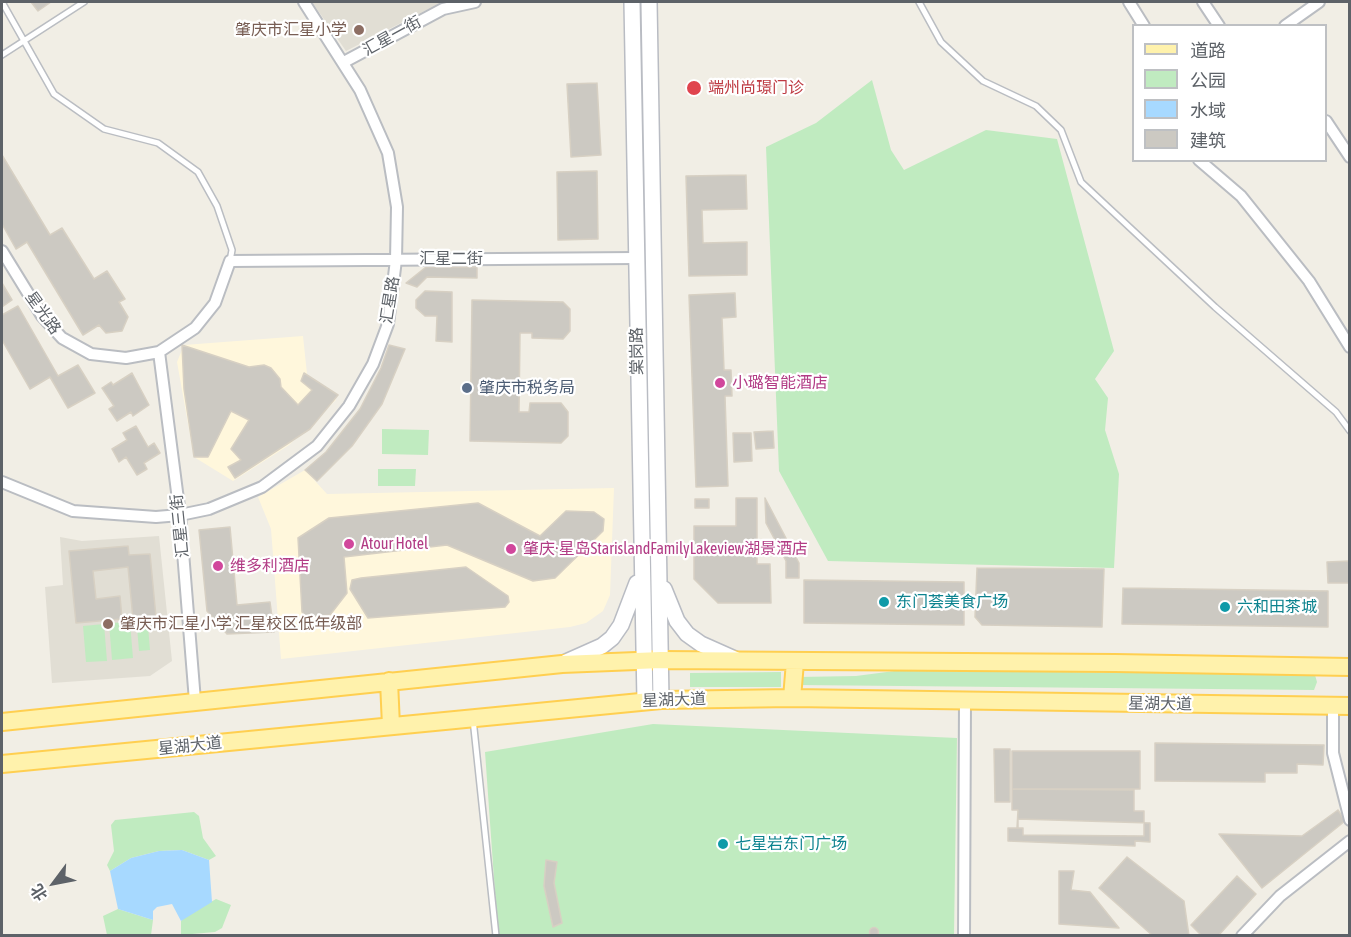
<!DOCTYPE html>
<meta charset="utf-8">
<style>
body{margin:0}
#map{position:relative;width:1351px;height:937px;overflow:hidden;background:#f1eee5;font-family:"Asap Condensed","Noto Sans SC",sans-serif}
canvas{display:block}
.frame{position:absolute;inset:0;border:3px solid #5d6268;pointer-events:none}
.legend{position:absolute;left:1132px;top:24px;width:195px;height:138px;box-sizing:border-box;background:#fff;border:2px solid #bec0c3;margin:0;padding:8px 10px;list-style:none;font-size:18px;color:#5d6268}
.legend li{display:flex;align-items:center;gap:12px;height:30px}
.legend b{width:30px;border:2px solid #bec0c3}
.north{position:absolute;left:24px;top:853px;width:60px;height:60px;-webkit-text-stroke:4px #fff;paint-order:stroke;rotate:238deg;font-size:16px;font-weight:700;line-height:24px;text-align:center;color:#5d6268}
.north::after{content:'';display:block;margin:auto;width:21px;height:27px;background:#5d6268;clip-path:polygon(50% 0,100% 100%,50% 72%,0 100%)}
</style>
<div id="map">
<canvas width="1351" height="937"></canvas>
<div class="frame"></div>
<ul class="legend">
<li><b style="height:8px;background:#fff2ac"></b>道路</li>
<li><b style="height:16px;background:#c0ebc0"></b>公园</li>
<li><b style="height:16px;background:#a7d9ff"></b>水域</li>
<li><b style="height:16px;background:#ccc9c2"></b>建筑</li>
</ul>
<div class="north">北</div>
</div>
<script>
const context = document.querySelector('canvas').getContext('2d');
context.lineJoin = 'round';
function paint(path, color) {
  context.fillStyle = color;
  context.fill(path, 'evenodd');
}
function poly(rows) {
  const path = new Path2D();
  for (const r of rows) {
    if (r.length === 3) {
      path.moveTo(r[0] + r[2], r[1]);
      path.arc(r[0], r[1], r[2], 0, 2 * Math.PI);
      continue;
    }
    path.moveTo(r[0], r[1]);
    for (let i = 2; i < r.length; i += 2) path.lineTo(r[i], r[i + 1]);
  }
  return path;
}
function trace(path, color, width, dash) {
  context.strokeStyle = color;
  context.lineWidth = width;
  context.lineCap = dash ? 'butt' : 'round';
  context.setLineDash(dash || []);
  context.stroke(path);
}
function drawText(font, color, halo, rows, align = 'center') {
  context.font = font + ' "Asap Condensed","Noto Sans SC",sans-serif';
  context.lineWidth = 4.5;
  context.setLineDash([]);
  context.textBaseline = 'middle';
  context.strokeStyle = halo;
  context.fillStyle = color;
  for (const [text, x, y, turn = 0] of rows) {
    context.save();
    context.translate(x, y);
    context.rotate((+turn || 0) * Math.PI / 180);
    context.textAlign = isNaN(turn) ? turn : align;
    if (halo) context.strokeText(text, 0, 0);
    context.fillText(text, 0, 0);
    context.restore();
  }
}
paint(poly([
 [303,336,307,374,336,400,289,445,233,481,194,457,177,362,184,345],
 [305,470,327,494,614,488,610,595,603,611,586,623,570,627,281,659,271,529,258,497]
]), '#fff7dc');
paint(poly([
 [312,2,442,2,346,51],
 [159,536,172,661,150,676,52,683,45,587,63,585,60,537,82,541]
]), '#e1ded4');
paint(poly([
 [872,80,891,150,904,170,986,130,1057,139,1114,351,1095,379,1108,398,1105,430,1119,474,1114,568,828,561,779,471,766,147,816,123],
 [382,429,429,430,428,455,382,454],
 [378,469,416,469,415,486,378,486],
 [130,622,133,658,112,660,109,623],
 [104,624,107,661,86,662,83,626],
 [148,626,150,650,139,651,137,627],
 [902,670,1315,675,1317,682,1314,690,798,685,798,677,856,676],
 [781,672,781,687,690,687,690,673],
 [653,724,957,738,954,935,498,935,485,752],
 [194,812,199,816,203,838,216,856,209,860,182,850,159,851,131,858,110,871,107,865,114,851,111,825,115,820],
 [216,899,231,905,222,928,215,932,181,935,181,921,185,917],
 [118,909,153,920,151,935,107,935,103,916]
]), '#c0ebc0');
paint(poly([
 [182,850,209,860,212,902,181,921,172,904,157,907,153,911,153,920,118,909,110,871,131,858,159,851]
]), '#a7d9ff');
const building = poly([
 [31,2,51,2,38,11,31,2],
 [597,83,601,155,571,157,567,84,597,83],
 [2,155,50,235,62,228,94,279,107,271,125,299,119,302,128,317,122,331,106,333,99,325,83,335,27,242,16,249,2,224,2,155],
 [597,171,598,239,558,240,557,172,597,171],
 [746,175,747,209,702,210,703,243,747,242,747,275,689,276,686,176,746,175],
 [426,267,477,267,477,278,427,277,417,287,406,283,426,267],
 [2,283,12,300,2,307,2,283],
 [425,291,452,292,452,342,436,341,437,316,425,316,416,308,416,300,425,291],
 [735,293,736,317,722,318,724,370,731,370,732,396,725,396,728,486,696,487,689,295,735,293],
 [472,300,563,302,570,309,570,331,563,339,532,338,532,333,520,333,519,412,529,412,530,403,561,403,568,412,568,436,561,443,470,441,472,300],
 [18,306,58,376,78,365,95,393,68,408,50,377,30,389,2,340,2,315,18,306],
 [182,345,249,367,264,365,271,368,280,379,281,387,298,405,312,390,301,381,304,373,338,395,310,429,235,478,228,467,241,460,231,449,249,420,231,411,208,457,194,457,184,389,182,345],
 [389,345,405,349,382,404,352,446,317,481,305,470,326,452,360,409,381,368,389,345],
 [132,373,149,405,133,416,131,412,117,421,109,409,114,406,102,388,111,382,113,385,132,373],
 [136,426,148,447,154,443,160,453,144,463,147,469,137,475,126,457,119,462,112,449,127,440,123,433,136,426],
 [773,431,774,448,756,449,754,432,773,431],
 [733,433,751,433,752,461,734,462,733,433],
 [736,498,757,498,757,564,770,564,771,603,718,603,694,579,694,526,736,526,736,498],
 [765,498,799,563,799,578,786,578,786,561,766,523,765,498],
 [695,499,709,499,709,508,695,508,695,499],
 [478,503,540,536,566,511,594,512,604,519,603,531,555,578,533,581,447,545,344,557,347,593,330,615,307,617,302,612,298,538,329,518,478,503],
 [230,527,237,605,270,602,274,632,227,634,207,611,199,530,230,527],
 [128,546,129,555,150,554,156,617,133,619,128,567,93,571,96,599,120,596,122,619,76,623,69,551,128,546],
 [1350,561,1350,583,1328,583,1327,562,1350,561],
 [466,567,508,596,509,602,505,607,368,618,350,589,352,580,361,578,466,567],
 [977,568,1104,569,1102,627,982,625,975,617,977,568],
 [804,580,964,582,964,625,804,623,804,580],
 [1123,588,1328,591,1328,627,1122,624,1123,588],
 [1155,743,1324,745,1323,765,1297,764,1297,773,1265,773,1265,782,1155,781,1155,743],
 [994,749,1010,749,1010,802,995,802,994,749],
 [1012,751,1140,751,1140,789,1012,789,1012,751],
 [1012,789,1134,790,1134,811,1144,811,1144,836,1023,835,1023,828,1017,828,1018,810,1012,810,1012,789],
 [1338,810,1345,821,1262,888,1219,834,1302,836,1338,810],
 [1018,819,1150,823,1150,842,1135,841,1135,846,1008,841,1008,828,1018,828,1018,819],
 [1127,857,1184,901,1189,936,1153,936,1099,888,1127,857],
 [546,860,557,862,554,883,562,923,553,927,544,886,546,860],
 [1059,871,1074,871,1071,890,1090,892,1119,928,1059,924,1059,871],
 [1237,876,1256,894,1218,936,1202,936,1191,925,1237,876],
 [874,932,4.5]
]);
paint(building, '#ccc9c2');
trace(building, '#d7d0c3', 1.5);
const service = poly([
 [2,2,54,94,104,129,158,143,198,172,217,206,232,250,230,261],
 [919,2,941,42,983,81,1036,106,1061,130,1081,182,1215,307,1336,412,1350,431],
 [2,55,84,2],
 [473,719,496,936]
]);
const minor = poly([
 [1129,2,1144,26],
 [1203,2,1219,26],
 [1285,26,1319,2],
 [344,62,443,9,475,2],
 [1326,121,1350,157],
 [1199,160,1241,196,1309,281,1350,347],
 [2,251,42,316,62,338,91,354,126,358,159,352,195,328,215,303,230,261,636,258],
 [159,352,180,515,195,701],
 [2,482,73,511,156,517,180,515,209,509,262,487,317,446,349,406,373,364,388,324,396,260,397,207,388,153,360,90,304,2],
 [1333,706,1333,753,1350,820],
 [964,936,965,701],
 [1242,936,1280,896,1350,841]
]);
const secondary = poly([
 [632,2,645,701],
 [649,2,661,700],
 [664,589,677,621,687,634,701,644,737,660],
 [566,662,602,646,612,638,621,625,637,583]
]);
const primary = poly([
 [389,681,391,726],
 [792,698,795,662],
 [2,722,562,664,661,660,1115,663,1350,667],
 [2,764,661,700,792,698,1350,706]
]);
trace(service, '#babdc2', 8);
trace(minor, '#babdc2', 14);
trace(secondary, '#b9bcc3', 18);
trace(primary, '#ffcf50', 20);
trace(service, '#fff', 5);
trace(minor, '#fff', 10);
trace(secondary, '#fff', 15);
trace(primary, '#fff2ac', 16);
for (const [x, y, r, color] of [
 [359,30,6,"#8d6e63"],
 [694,88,8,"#e0444e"],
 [720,383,6,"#d1479c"],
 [467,388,6,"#5c6f8a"],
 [349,544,6,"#d1479c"],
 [511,549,6,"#d1479c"],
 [218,566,6,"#d1479c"],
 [884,602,6,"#0f9aa8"],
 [1225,607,6,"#0f9aa8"],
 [108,624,6,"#8d6e63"],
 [723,844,6,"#0f9aa8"]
]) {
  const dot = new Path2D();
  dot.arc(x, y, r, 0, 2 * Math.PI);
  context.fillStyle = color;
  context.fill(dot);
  trace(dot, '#fff', 2);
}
drawText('16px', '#785e54', '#fff', [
 ["肇庆市汇星小学",347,30],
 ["肇庆市汇星小学 汇星校区低年级部",120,624,"left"]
], 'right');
drawText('16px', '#5d6268', '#fff', [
 ["汇星一街",392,36,-29],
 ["汇星二街",451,259],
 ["汇星路",390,300,-81],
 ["星光路",43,313,54],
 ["棠岗路",637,351,-91],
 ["汇星三街",180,526,-96],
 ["星湖大道",674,700,-2],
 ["星湖大道",1160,704,1],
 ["星湖大道",190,746,-6]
]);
drawText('16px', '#be3a42', '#fff', [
 ["端州尚璟门诊",708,88]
], 'left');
drawText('16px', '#b23c85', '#fff', [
 ["小璐智能酒店",732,383],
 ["Atour Hotel",361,544],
 ["肇庆·星岛StarislandFamilyLakeview湖景酒店",523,549],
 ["维多利酒店",230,566]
], 'left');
drawText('16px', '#4e5e75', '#fff', [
 ["肇庆市税务局",479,388]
], 'left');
drawText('16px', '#0d838f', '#fff', [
 ["东门荟美食广场",896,602],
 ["六和田茶城",1237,607],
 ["七星岩东门广场",735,844]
], 'left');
</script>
